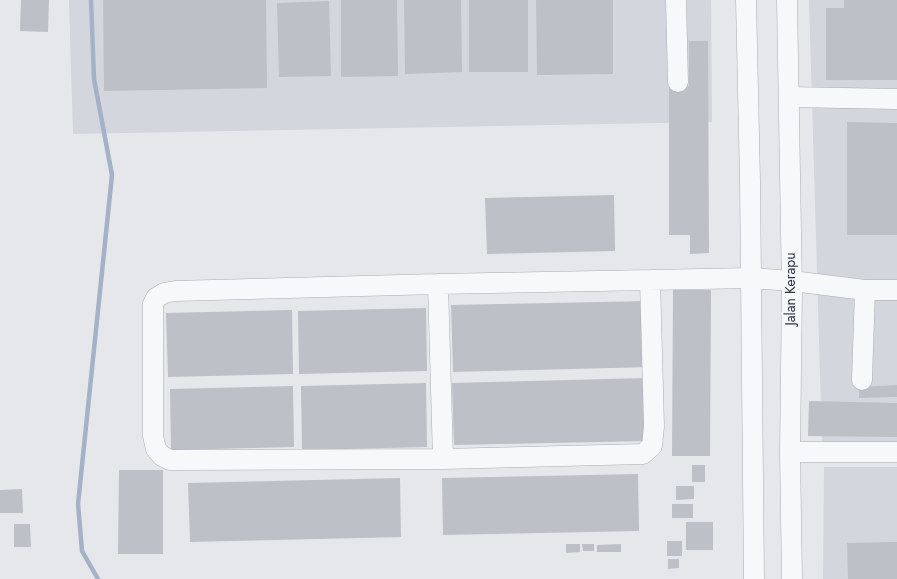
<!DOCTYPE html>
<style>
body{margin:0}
canvas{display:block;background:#e5e7eb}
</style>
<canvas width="897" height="579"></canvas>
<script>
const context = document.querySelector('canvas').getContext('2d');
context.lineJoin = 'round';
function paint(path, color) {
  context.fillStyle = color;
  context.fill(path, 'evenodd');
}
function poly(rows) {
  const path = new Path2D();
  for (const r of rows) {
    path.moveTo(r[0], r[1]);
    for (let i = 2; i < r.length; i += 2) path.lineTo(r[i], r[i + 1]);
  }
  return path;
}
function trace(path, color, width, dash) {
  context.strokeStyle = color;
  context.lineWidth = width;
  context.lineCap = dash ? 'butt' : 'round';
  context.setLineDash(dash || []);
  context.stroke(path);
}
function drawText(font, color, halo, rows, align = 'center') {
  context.font = font + ' Jost,sans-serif';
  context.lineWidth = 4;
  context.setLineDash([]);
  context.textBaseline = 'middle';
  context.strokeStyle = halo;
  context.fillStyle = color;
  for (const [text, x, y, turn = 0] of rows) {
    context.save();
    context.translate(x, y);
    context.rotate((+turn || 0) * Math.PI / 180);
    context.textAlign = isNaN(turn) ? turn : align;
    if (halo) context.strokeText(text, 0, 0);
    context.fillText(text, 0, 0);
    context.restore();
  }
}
paint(poly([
 [69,0,711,0,712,122,73,134],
 [809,0,897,0,897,442,822,443],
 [824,467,897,467,897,579,823,579]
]), '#d3d6dd');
trace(poly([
 [91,0,94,79,112,175,78,504,82,551,98,579]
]), '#a4b1c7', 4.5);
paint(poly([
 [21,0,49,0,48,32,20,31],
 [103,0,266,0,267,88,104,91],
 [341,0,397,0,398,76,341,77],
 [404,0,461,0,462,72,405,74],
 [469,0,528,0,528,72,469,72],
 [536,0,613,0,613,74,537,75],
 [844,0,897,0,897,80,826,80,826,8,844,8],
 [329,1,331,76,279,77,277,3],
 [689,41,708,41,709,253,690,254,690,235,669,235,669,86,689,86],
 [847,122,897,123,897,235,847,235],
 [614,195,615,251,487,254,485,198],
 [673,290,711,290,710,456,672,456],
 [649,301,651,367,453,372,451,305],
 [426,308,427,371,299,374,298,311],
 [292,310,293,374,168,377,166,313],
 [646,378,647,441,454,445,452,383],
 [426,383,427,447,302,450,301,386],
 [897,385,897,397,859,398,859,387],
 [293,386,294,447,171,450,170,389],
 [809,401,897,403,897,437,808,436],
 [692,465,705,465,705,482,692,482],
 [119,470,163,470,163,554,118,554],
 [638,474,639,531,443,535,442,478],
 [400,478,401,537,190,542,188,483],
 [676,486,694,486,694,499,676,500],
 [22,489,23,513,0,513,0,490],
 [672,504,693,504,693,518,672,518],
 [686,522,713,522,713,550,686,550],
 [14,524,30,524,31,547,14,547],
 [667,541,682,541,682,556,667,556],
 [897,542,897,579,848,579,847,543],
 [566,544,580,544,580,552,566,553],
 [582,544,594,544,594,551,583,551],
 [621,544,621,552,597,552,597,545],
 [668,559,679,559,679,568,668,569]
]), '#bdc0c7');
const minor = poly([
 [676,0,678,82],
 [746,0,750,180,754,579],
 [787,0,792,289,790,452,792,579],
 [789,97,897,99],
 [650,280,654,426,652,446,643,454,443,459,170,460,162,456,156,449,153,436,153,304,156,298,164,293,175,291,438,284,650,280,751,278,792,281,865,290,897,290],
 [438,284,443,459],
 [862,380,865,290],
 [790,452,897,452]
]);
trace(minor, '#aaadb5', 21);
trace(minor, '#f7f8fa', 20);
drawText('14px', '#2e3342', '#f4f6f8', [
 ["Jalan Kerapu",792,289,-90]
]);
</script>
